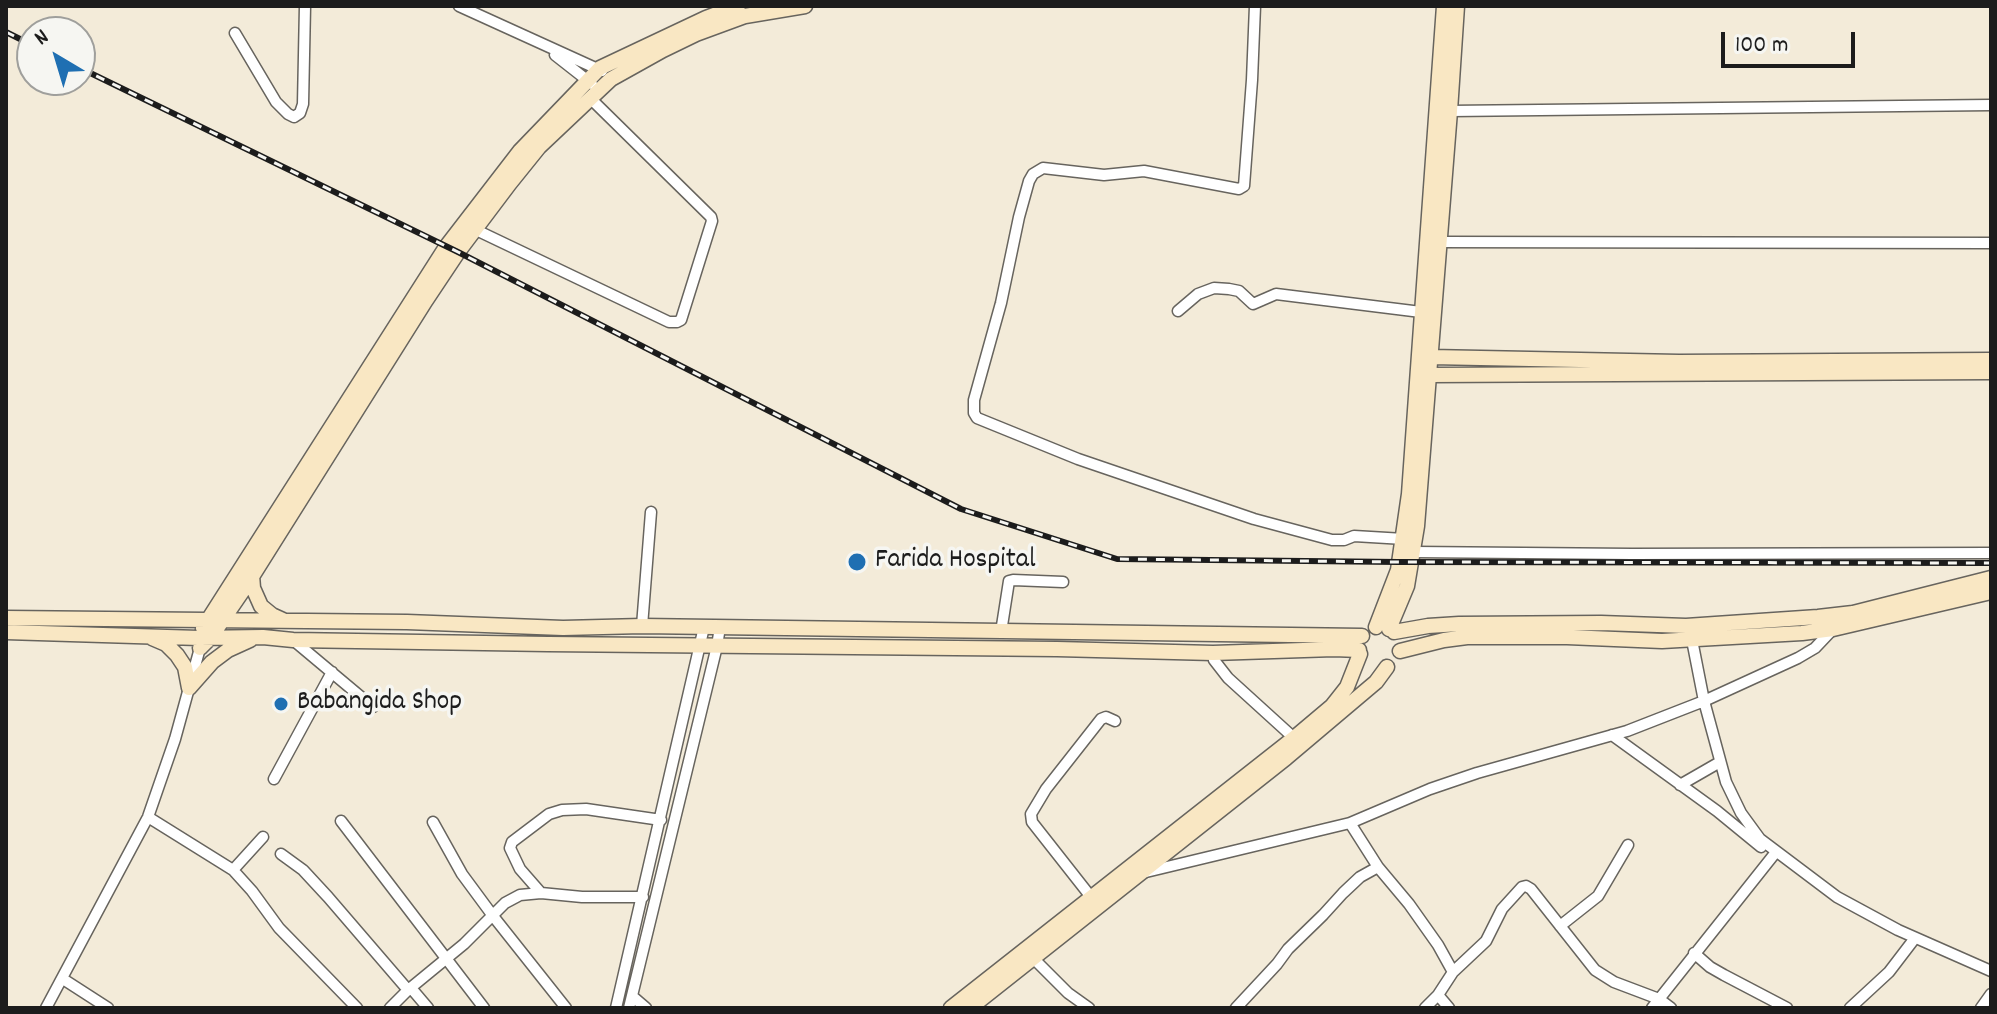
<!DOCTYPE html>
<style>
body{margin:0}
#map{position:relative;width:1997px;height:1014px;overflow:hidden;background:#f3ebd9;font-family:Dekko,sans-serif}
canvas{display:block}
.frame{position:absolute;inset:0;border:8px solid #1c1c1c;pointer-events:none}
.north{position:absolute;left:16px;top:16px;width:80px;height:80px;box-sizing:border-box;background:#f6f6f2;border:2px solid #9f9f9c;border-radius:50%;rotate:322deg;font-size:22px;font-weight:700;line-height:32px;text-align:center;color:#1c1c1c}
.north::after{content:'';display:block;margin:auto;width:28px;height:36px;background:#1f6fb2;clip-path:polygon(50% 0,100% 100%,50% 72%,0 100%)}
.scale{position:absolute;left:1721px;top:32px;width:134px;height:36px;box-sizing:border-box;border:4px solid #1c1c1c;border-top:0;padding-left:10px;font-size:24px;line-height:28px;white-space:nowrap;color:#1c1c1c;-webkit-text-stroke:6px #f6f6f2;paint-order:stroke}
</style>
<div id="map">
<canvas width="1997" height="1014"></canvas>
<div class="frame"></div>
<div class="north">N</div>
<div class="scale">100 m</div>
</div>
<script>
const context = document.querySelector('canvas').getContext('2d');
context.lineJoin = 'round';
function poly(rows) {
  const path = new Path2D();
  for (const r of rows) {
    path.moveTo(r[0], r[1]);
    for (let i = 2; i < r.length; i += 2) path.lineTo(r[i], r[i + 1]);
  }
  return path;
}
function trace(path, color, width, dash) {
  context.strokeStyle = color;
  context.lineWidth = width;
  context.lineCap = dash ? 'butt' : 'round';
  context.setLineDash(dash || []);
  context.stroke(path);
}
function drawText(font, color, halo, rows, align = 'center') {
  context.font = font + ' Dekko,sans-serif';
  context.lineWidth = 7;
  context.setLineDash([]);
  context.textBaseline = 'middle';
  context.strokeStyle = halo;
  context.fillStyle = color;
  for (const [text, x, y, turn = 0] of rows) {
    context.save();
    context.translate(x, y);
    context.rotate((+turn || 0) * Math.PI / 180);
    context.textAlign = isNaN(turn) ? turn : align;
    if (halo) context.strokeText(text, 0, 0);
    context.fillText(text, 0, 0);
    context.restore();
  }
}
const street = poly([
 [459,6,602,71],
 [1255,6,1252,80,1244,186,1239,189,1144,171,1104,175,1043,168,1033,174,1029,181,1019,217,1001,303,974,400,974,413,977,418,1078,459,1254,519,1332,540,1344,540,1354,536,1404,539],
 [235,33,276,102,288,114,294,117,300,113,303,104,305,6],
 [555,55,592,84],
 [1450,111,1991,105],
 [474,229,669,322,677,322,681,320,712,221,711,217,590,98],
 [1439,242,1991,243],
 [1178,311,1198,294,1214,288,1229,289,1239,291,1253,304,1276,294,1421,312],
 [1414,552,1632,554,1991,553],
 [642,626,651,512],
 [1001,632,1009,581,1013,580,1063,582],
 [293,640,373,707],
 [1692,640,1704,701,1726,782,1741,813,1760,839,1837,897,1898,930,1991,971],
 [1213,653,1214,660,1228,678,1294,738],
 [1612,735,1717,811,1761,847],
 [274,779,332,672],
 [1680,785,1720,762],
 [148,817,233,870,252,891,279,928,357,1008],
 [341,821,484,1008],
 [433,822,462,874,493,916,566,1008],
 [1350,823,1378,867,1409,904,1438,945,1453,972],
 [281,854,303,870,328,897,408,990],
 [233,870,263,837],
 [1146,872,1350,823,1430,789,1477,773,1627,731,1704,701,1798,658,1815,648,1833,629],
 [541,893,520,869,510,848,512,842,549,814,562,810,586,809,661,820],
 [1091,897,1032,822,1031,814,1046,789,1101,719,1106,717,1115,721],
 [1560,926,1598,896,1628,845],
 [1694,953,1710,967,1724,975,1787,1008],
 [1033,958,1068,993,1089,1008],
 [63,979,108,1008],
 [411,988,428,1008],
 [1438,995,1449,1008],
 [632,996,646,1008],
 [46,1008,148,817,175,739,200,648],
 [390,1008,408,990,464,944,505,903,520,895,541,893,582,897,643,897],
 [616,1008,704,627],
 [629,1008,717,646,720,627],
 [1236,1008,1277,964,1288,949,1323,915,1343,893,1360,877,1378,867],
 [1425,1008,1438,995,1453,972,1486,941,1502,909,1522,887,1526,886,1531,889,1595,970,1614,982,1659,999,1671,1008],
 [1652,1008,1776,852],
 [1850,1008,1889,972,1915,938],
 [1981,1008,1991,994]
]);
const secondary = poly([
 [1431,357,1679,362,1991,360],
 [1430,375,1991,372],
 [252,575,253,588,261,606,272,615,283,620],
 [6,618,407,622,563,628,642,626,1362,636],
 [1376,627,1398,570,1409,494,1444,6],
 [203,628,446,247,520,151,600,68,706,18,738,6],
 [1389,629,1407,586,1417,526,1450,111,1457,6],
 [6,632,199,638,263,637,293,640,548,644,1057,649,1213,653,1334,649,1359,650],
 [1394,632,1428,626,1459,624,1601,623,1686,626,1818,617,1853,613,1991,578],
 [152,638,166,644,177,655,185,667,189,688],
 [200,648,211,637,248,583,426,300,458,252,510,183,539,147,611,79,663,50,696,34,745,16,805,6],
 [1400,651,1444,640,1467,637,1567,637,1662,641,1802,633,1833,629,1991,592],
 [189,688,212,662,228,650,250,640],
 [951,1008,1294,738,1332,706,1347,687,1360,654],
 [970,1008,1286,758,1376,682,1387,667]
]);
trace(street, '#67645e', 13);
trace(secondary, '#67645e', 17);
trace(street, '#fff', 10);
trace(secondary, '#f9e7c3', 14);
const rail = poly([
 [6,32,32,45],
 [80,68,458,252,961,509,1117,559,1399,562,1991,563]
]);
trace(rail, '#1c1c1c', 6);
trace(rail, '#f6f6f2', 3, [9]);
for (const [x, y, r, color] of [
 [857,562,10,"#1f6fb2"],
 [281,704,8,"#1f6fb2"]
]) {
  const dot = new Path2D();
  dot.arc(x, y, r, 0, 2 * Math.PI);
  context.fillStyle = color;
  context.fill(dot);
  trace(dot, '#f6f6f2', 3);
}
drawText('28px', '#1c1c1c', '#f6f6f2', [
 ["Farida Hospital",875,562],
 ["Babangida Shop",297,704]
], 'left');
</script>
